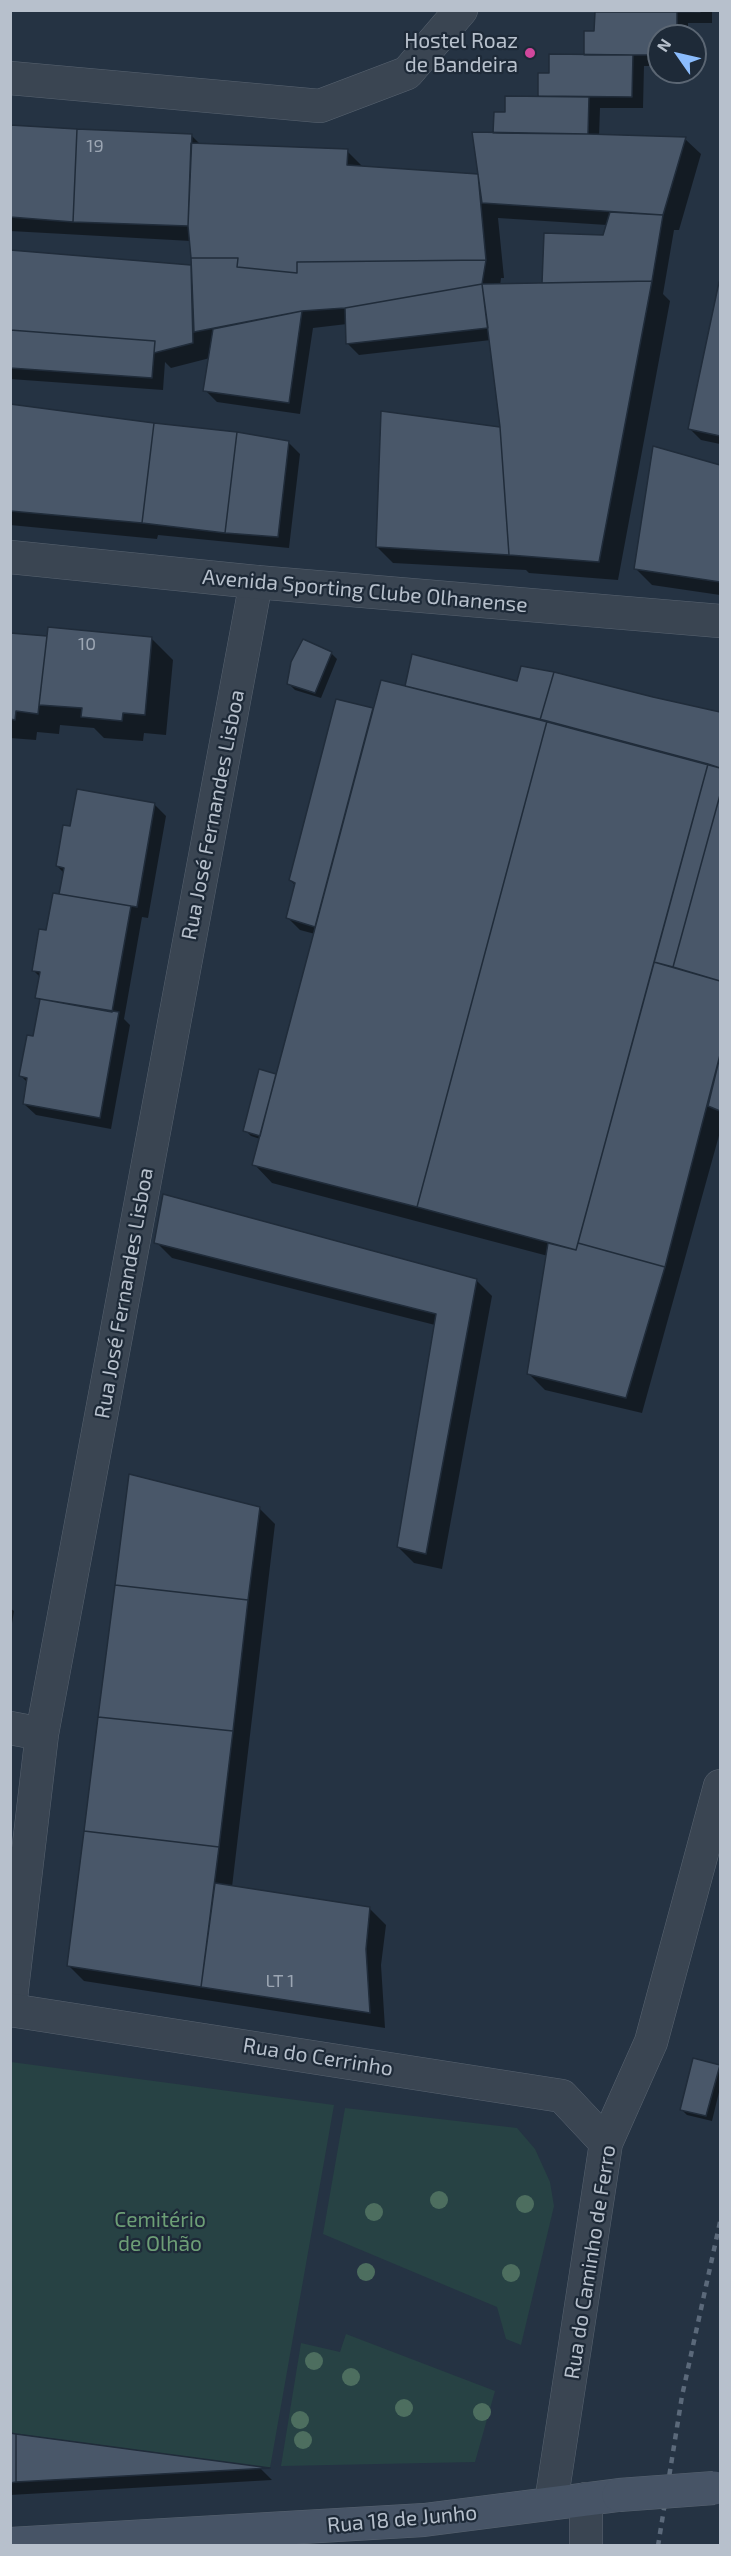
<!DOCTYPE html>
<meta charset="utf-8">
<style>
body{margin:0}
#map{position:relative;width:731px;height:2556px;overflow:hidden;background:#253343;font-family:"Exo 2",sans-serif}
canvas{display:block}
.frame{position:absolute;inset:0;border:12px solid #b7c0cc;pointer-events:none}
.north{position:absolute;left:647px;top:24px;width:60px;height:60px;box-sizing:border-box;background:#1e2a38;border:2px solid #5b6673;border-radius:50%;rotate:304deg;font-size:16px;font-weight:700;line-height:24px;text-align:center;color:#b7c0cc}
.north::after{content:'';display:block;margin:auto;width:21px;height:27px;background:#8bbcfd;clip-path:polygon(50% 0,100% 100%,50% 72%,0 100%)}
</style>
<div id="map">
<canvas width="731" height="2556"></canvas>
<div class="frame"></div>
<div class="north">N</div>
</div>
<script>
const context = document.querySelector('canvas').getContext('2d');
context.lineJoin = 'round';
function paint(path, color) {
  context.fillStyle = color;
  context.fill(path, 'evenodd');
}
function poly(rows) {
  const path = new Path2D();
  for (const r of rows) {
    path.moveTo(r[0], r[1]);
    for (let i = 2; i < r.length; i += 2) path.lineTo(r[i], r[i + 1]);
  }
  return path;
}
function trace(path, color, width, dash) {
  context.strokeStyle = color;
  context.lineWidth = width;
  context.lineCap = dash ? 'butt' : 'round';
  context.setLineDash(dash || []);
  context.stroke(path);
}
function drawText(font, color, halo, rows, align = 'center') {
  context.font = font + ' "Exo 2",sans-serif';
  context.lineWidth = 4.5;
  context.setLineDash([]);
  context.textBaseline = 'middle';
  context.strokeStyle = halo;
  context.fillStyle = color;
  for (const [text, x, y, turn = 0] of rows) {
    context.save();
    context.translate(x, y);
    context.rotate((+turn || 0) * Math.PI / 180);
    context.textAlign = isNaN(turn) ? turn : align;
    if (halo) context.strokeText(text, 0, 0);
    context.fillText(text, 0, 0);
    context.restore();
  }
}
paint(poly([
 [11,2062,334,2105,270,2468,11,2433],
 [345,2108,517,2128,535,2149,550,2182,554,2206,521,2345,506,2339,497,2307,323,2234],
 [346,2334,495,2391,475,2462,281,2466,301,2343,340,2352]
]), '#274244');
paint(poly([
 [608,10,712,10,712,23,688,23,688,36,659,36,659,66,644,66,643,108,600,108,599,137,685,139,701,154,679,230,674,230,663,294,670,301,618,580,529,573,526,570,393,563,377,547,501,429,491,340,359,355,347,343,347,324,313,328,300,414,217,402,205,390,210,358,171,368,165,362,163,390,10,379,10,252,192,266,191,241,10,231,10,126,191,135,200,144,347,151,364,168,480,175,495,134,506,113,539,98,540,75,550,74,585,56],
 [498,218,607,225,604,236,543,285,500,286,501,278,504,278],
 [720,283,720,444,701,440,690,429],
 [10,405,288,442,300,454,289,548,158,535,157,539,10,525],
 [654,447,720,466,720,595,652,585,636,569],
 [10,634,49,638,152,639,173,660,166,735,144,733,143,741,104,738,94,728,60,725,59,734,37,732,36,740,10,738],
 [331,653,337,659,321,698,295,690,289,684],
 [522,668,720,713,720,1132,642,1413,545,1390,529,1374,548,1256,272,1183,254,1164,260,1139,251,1136,245,1130,260,1071,277,1076,315,934,300,930,288,918,296,886,290,880,373,709,374,711,410,689,518,683],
 [154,804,166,816,148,918,142,917,124,1019,130,1025,111,1129,36,1115,24,1104,28,1083,21,1076,34,1038,41,1002,37,997,41,978,33,970,60,896,64,873,57,866,71,828],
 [156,1242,476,1280,492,1296,442,1569,414,1563,398,1547,435,1325,172,1258],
 [259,1508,275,1524,232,1887,370,1909,386,1925,381,1965,385,2028,84,1981,68,1965],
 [10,1608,14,1611,10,1636],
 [719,2066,720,2088,712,2121,687,2115,681,2109],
 [10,2435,261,2469,272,2480,10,2495]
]), '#0007');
const building = poly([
 [606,10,701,10,700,12,606,10],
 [595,12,677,12,677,36,659,36,659,55,584,55,584,31,594,31,595,12],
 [549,54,633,55,632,97,538,96,538,73,549,73,549,54],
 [505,96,589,97,588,134,493,133,494,112,505,112,505,96],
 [10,125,77,129,73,222,10,217,10,125],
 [77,129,192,134,188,226,73,222,77,129],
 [472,132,588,134,686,137,663,215,482,203,472,132],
 [191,143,348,149,347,165,478,174,486,260,297,262,297,273,237,267,238,258,191,258,188,226,191,143],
 [610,212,663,215,652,281,542,283,544,233,603,235,610,212],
 [10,250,191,265,193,343,154,353,155,341,10,330,10,250],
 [191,258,238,258,237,267,297,273,297,262,486,260,482,284,345,308,302,311,194,332,191,258],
 [652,281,599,562,509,555,500,427,482,284,652,281],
 [719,282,720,282,720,436,688,429,719,282],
 [482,284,488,328,346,344,345,308,482,284],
 [302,311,289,403,203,391,213,329,302,311],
 [10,330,155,341,152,378,10,368,10,330],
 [10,404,154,423,142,523,10,511,10,404],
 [381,411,500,427,509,555,376,547,381,411],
 [154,423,237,432,225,533,142,523,154,423],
 [237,432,289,441,278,537,225,533,237,432],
 [653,446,720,465,720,582,634,569,653,446],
 [48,627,152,637,145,715,123,713,122,721,81,717,82,708,39,705,48,627],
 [10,633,47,636,38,714,16,711,15,720,10,719,10,633],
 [303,639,332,652,315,693,287,684,291,662,303,639],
 [412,654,517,681,521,666,554,672,540,720,405,686,412,654],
 [554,672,653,697,720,712,720,768,540,720,554,672],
 [381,680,547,721,417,1207,252,1165,381,680],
 [336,699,373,708,315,927,286,918,295,883,289,880,336,699],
 [547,721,708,764,576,1250,417,1207,547,721],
 [708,764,720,768,720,795,673,967,654,962,708,764],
 [77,789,155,803,137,907,59,894,64,868,56,866,63,825,70,826,77,789],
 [720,795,720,981,673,967,720,795],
 [53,893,131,906,112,1012,35,998,40,972,32,971,39,929,46,930,53,893],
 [654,962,720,981,720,1055,665,1267,578,1243,654,962],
 [40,999,119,1012,100,1118,23,1104,27,1078,19,1076,27,1035,33,1036,40,999],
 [720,1056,720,1111,708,1106,720,1056],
 [259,1069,276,1074,260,1136,243,1131,259,1069],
 [163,1194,477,1279,426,1554,397,1547,436,1314,154,1243,163,1194],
 [548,1243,576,1250,578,1243,665,1267,626,1398,527,1374,548,1243],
 [129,1474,260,1507,248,1600,115,1585,129,1474],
 [115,1585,248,1600,233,1731,98,1717,115,1585],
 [98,1717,233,1731,219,1847,84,1831,98,1717],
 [84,1831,219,1847,201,1987,67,1966,84,1831],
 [215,1883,370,1907,366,1949,370,2013,201,1987,215,1883],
 [693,2058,720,2065,706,2116,680,2110,693,2058],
 [10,2433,16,2434,16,2482,10,2483,10,2433],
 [16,2434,270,2468,16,2482,16,2434]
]);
paint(building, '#495769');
trace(building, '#202c3a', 1.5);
const minor = poly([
 [10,78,320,106,407,73,461,10],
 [10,1728,42,1734],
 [10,2006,42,1734,256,582],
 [586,2499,586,2546]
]);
const tertiary = poly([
 [10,557,256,582,720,621],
 [10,2010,562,2096,606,2143],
 [551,2503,606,2143,651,2042,720,1786]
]);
const secondary = poly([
 [10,2544,424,2520,619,2495]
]);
trace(minor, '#586370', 34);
trace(tertiary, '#586370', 34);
trace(secondary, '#586370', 34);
trace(minor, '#3a4552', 33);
trace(tertiary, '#3a4552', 33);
trace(secondary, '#475466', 33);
trace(poly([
 [658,2546,682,2396,720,2222]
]), '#5b697a', 4.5, [6, 6]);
const secondaryBridge = poly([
 [619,2495,714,2488]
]);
trace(secondaryBridge, '#586370', 34, []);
trace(secondaryBridge, '#475466', 33);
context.fillStyle = '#4d6e5f';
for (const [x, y] of [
 [439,2200],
 [525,2204],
 [374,2212],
 [366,2272],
 [511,2273],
 [314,2361],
 [351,2377],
 [404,2408],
 [482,2412],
 [300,2420],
 [303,2440]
]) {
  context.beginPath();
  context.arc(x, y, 9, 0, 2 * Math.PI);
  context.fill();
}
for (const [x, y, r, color] of [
 [530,53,6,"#d1479c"]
]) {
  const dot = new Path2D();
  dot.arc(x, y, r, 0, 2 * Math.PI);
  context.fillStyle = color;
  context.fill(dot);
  trace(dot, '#1e2a38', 2);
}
drawText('18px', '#9ca6b3', null, [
 ["19",95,146],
 ["10",87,644],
 ["LT 1",280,1981]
]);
drawText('21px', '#b7c0cc', '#1e2a38', [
 ["Hostel Roaz",518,41],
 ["de Bandeira",518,65]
], 'right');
drawText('21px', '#b7c0cc', '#1e2a38', [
 ["Avenida Sporting Clube Olhanense",365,591,5],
 ["Rua José Fernandes Lisboa",213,815,-79],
 ["Rua José Fernandes Lisboa",124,1293,-80],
 ["Rua do Cerrinho",318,2057,9],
 ["Rua do Caminho de Ferro",590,2262,-81],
 ["Rua 18 de Junho",402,2519,-5]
]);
drawText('21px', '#6d9e76', '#1e2a38', [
 ["Cemitério",160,2220],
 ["de Olhão",160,2244]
]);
</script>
